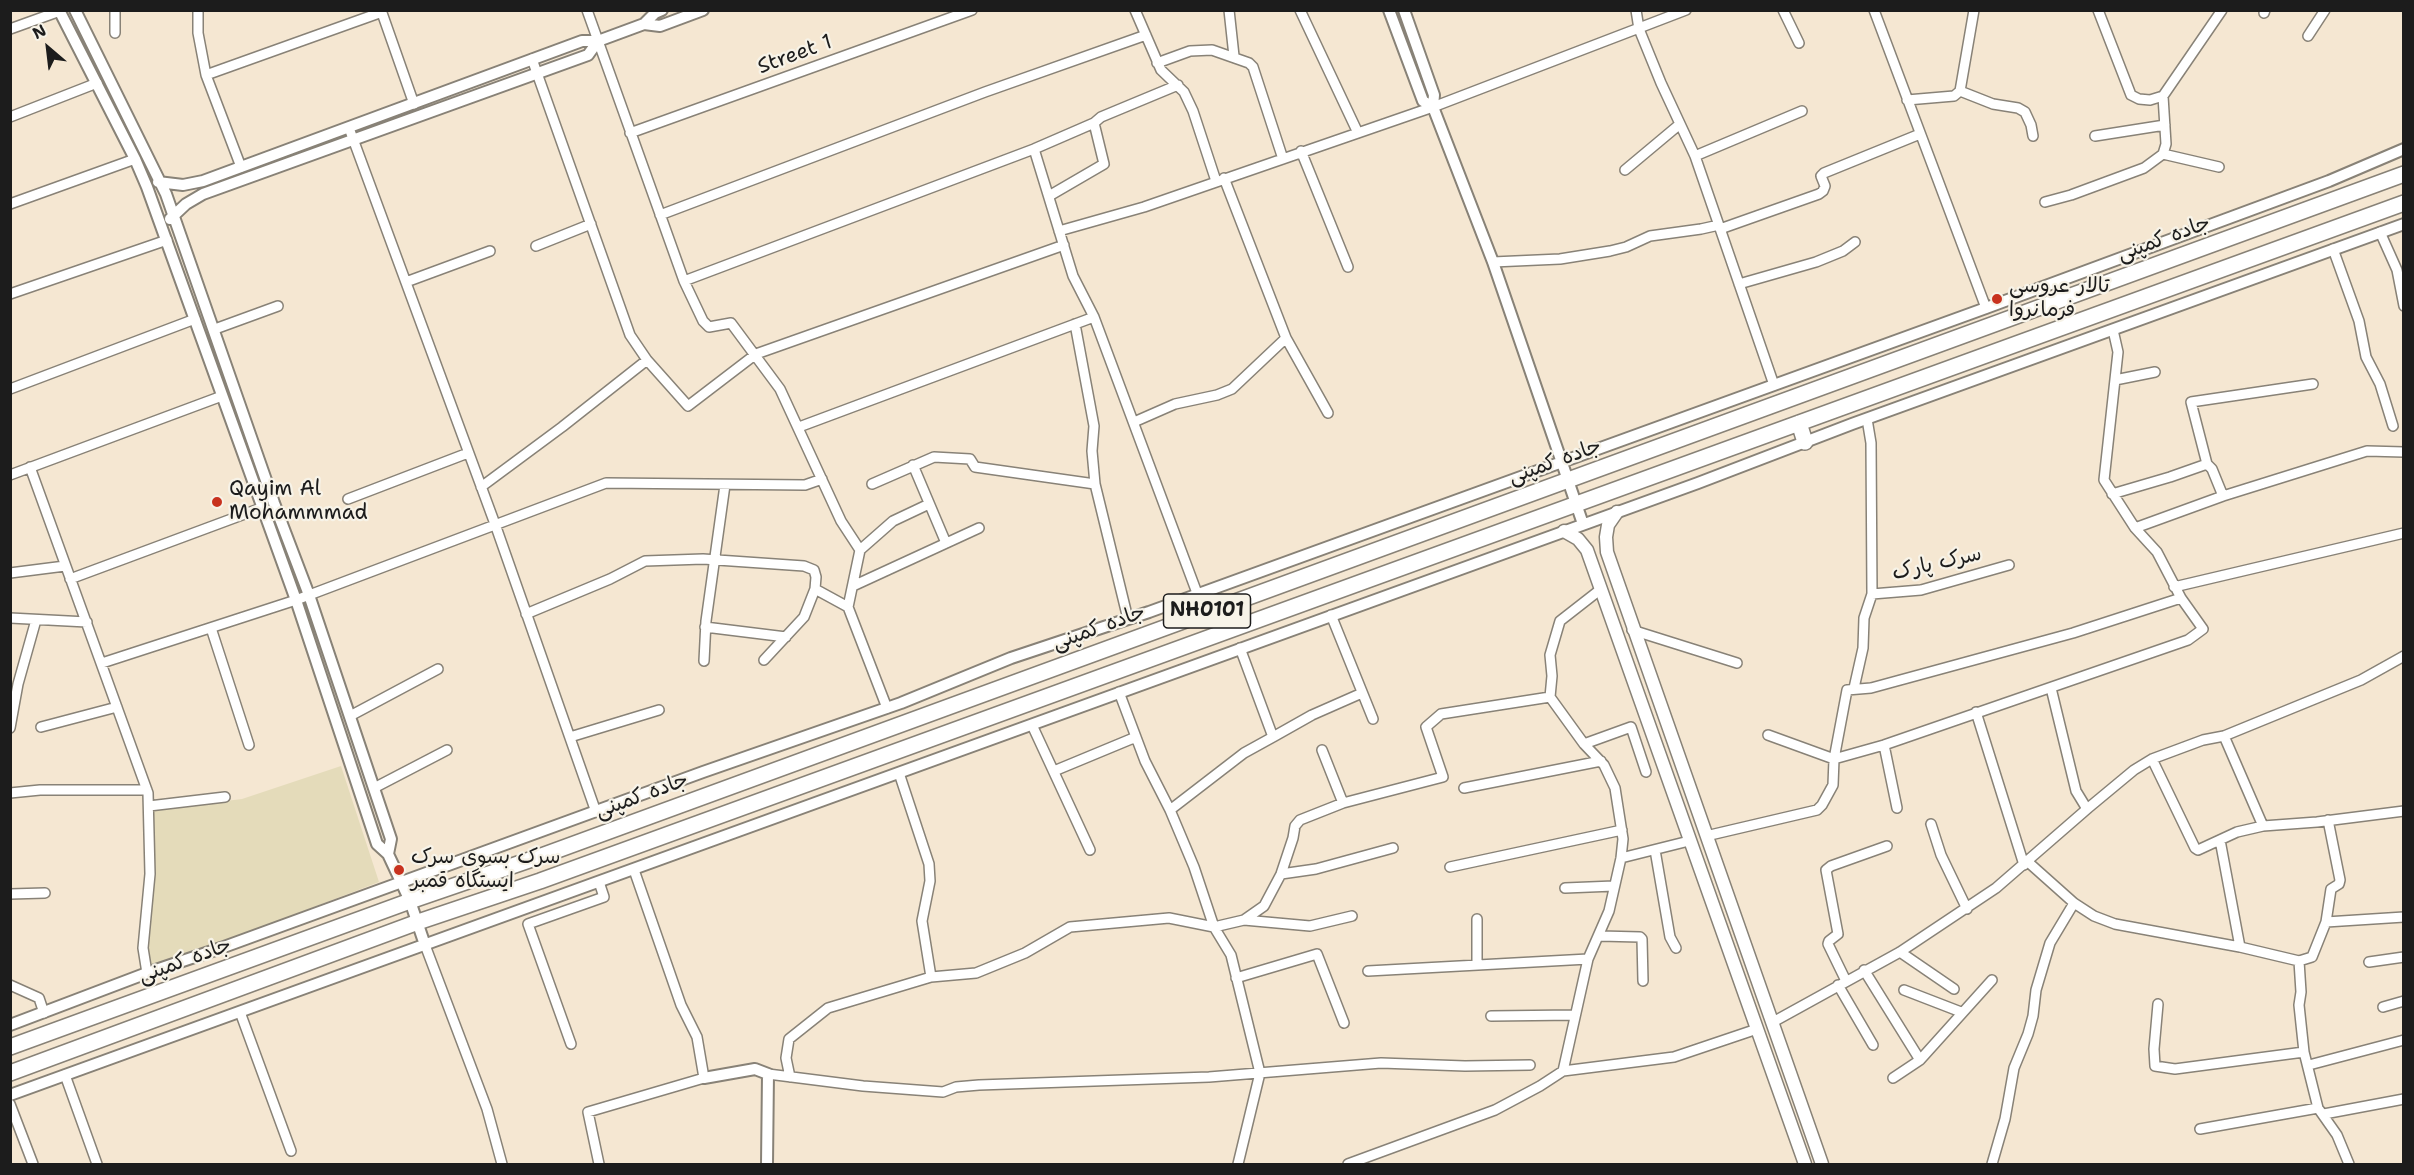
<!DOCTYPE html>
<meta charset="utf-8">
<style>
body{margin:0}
#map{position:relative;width:2414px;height:1175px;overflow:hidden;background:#f5e7d2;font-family:"Shantell Sans",sans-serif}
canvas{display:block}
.frame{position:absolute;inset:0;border:12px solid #1c1c1c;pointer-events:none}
.north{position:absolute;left:18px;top:18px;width:60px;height:60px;-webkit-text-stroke:4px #f7f3e8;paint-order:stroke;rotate:332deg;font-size:16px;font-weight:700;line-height:24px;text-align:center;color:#1c1c1c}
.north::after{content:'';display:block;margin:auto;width:21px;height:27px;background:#1c1c1c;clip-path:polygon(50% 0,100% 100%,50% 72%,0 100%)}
</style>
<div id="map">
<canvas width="2414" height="1175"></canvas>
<div class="frame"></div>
<div class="north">N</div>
</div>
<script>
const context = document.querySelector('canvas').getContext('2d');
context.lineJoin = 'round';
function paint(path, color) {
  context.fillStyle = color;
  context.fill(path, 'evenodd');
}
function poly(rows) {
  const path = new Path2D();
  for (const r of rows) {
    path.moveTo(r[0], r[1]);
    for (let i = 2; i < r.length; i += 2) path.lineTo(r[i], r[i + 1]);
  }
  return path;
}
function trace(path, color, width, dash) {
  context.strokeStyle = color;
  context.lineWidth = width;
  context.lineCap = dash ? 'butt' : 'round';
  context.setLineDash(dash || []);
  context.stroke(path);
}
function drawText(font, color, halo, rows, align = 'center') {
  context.font = font + ' "Shantell Sans","Playpen Sans Arabic",sans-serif';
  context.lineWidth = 4.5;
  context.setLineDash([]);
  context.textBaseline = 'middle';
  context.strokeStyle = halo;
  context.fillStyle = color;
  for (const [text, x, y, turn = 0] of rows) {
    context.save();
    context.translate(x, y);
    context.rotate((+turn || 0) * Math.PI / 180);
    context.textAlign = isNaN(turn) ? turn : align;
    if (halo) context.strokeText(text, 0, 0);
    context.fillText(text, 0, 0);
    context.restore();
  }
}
paint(poly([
 [341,766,379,882,140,974,152,810,242,799]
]), '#e4dbba');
const minor = poly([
 [115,10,115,33],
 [198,10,198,33,206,75,241,167],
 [381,10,414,104],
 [587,10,684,281,703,321,709,327,731,323,780,389,841,521,860,550,848,607,887,708],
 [1135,10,1161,70,1184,92,1193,111,1216,181],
 [1229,10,1234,56],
 [1300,10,1358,133],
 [1636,10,1639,29,1661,83,1695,156,1774,385],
 [1783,10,1799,43],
 [1874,10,1986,308],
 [2098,10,2131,95,2139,99,2150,100,2163,96,2222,10],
 [2264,13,2265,10],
 [10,29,60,11],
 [2308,36,2325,10],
 [532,59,630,335,647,360,688,406,756,354,1064,245],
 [1157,63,1190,51,1212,50,1249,63,1253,67,1283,159],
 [206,75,382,12],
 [1960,91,1993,104,2018,108,2025,112,2031,125,2033,136],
 [1960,91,1974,10],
 [1907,100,1954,96,1960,91],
 [10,117,97,83],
 [349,128,495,524,596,812],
 [630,133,972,10],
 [2095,136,2165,125],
 [1034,149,1073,276,1094,317,1197,593],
 [1301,151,1348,267],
 [2163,154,2219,167],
 [1695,156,1802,111],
 [1625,170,1680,124],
 [1224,178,1286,338,1328,413],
 [1049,196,1104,164,1094,123],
 [2045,202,2071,195,2144,168,2163,154,2166,144,2163,96],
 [10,204,135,159],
 [660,215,985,92,1146,35],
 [1720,229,1819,194,1823,191,1825,186,1821,176,1824,173,1920,134],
 [1059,231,1144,207,1433,107,1686,10],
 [2380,232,2397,270,2404,306],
 [536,246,591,224],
 [2333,249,2359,321,2366,357,2380,384,2393,426],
 [1493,262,1560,259,1610,251,1626,247,1650,236,1701,229,1719,225],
 [684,281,1034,149,1094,123,1101,117,1178,85],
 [406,282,490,251],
 [1739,284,1816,262,1843,251,1855,242],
 [10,294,167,240],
 [1075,324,1094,426,1092,451,1095,484,1128,619],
 [215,329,278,306],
 [2115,380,2155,372],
 [10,389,195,319],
 [1134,422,1175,404,1217,395,1232,389,1286,338],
 [799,427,1094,317],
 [913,465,946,543],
 [30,467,148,793,150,874,143,948,147,973],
 [10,475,222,396],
 [872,484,934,457,970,459,975,467,1095,484],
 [481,487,562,427,647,360],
 [2112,494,2170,477,2207,464],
 [2223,496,2212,469,2207,464,2191,402,2313,384],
 [348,499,468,453],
 [2135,528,2223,496,2367,451,2404,452],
 [860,550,893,521,929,504],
 [10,573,65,566],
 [70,579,261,508],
 [853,586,979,528],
 [2174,587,2404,533],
 [815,589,848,607],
 [1872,594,1921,590,2009,565],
 [526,614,610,579,645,561,703,559,804,566,814,570,816,577,815,589,804,617,764,660],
 [1331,615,1373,719],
 [10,618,87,622],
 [705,627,786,637],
 [211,628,249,745],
 [1632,630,1737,663],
 [704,661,706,621,725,485],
 [102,663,296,600,606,483,805,485,822,479],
 [1854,688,1863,648,1864,618,1872,594,1871,443,1867,419],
 [2051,688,2076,791,2087,809],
 [1119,692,1145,761,1170,810,1194,867,1214,927,1231,955,1260,1073,1238,1164],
 [1976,712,2024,865],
 [350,716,438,669],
 [1032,725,1090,850],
 [41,727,117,707],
 [10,728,18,684,36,620],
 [1768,735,1834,759,1884,745,2188,640,2203,629,2181,598,2157,552,2135,528,2104,480,2118,352,2113,330],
 [2224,736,2263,826],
 [570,737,659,710],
 [1273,737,1312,715,1362,693],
 [1584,744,1631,727,1646,772],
 [1884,745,1897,808],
 [1322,750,1343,803],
 [2152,759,2195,848,2198,850,2237,832,2263,826,2317,822,2404,811],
 [1054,771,1136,737],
 [899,773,929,864,930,881,922,921,931,977],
 [374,788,447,750],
 [1464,788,1601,761],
 [10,793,40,790,147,790],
 [149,806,225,797],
 [1170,810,1244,753,1273,737,1240,648],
 [1931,824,1941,855,1967,909],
 [1706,836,1817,810,1822,805,1833,785,1834,759,1847,690,1871,688,2073,633,2181,598],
 [2220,840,2240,947],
 [1655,850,1670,937,1676,948],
 [1621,858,1689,841],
 [2028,862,2074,903,2094,916,2115,924,2240,947,2299,961,2312,957,2326,922,2331,889,2339,884,2340,880,2328,820],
 [1450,867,1622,830],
 [1281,874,1316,869,1393,848],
 [1565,888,1614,886],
 [10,894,45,893],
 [1244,920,1310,926,1352,916],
 [2326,922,2404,917],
 [1600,936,1640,937,1642,939,1643,981],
 [425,945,487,1109,502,1164],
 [1900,952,1954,989],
 [2299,961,2301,992,2299,1005,2304,1052,2318,1108,2337,1135,2349,1164],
 [2369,962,2404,957],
 [1477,965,1477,919],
 [1864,970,1920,1060],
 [1368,971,1588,959],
 [1236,978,1317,954,1344,1023],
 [1846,981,1828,944,1829,941,1838,934,1826,870,1831,866,1887,846],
 [10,985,39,998,44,1013],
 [1838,985,1873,1045],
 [1904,990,1961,1012],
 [2158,1004,2154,1049,2155,1066,2175,1069,2304,1052],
 [2383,1007,2404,1001],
 [240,1012,291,1151],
 [1491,1016,1575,1015],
 [1773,1022,1900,952,1996,888,2087,809,2134,770,2152,759,2203,740,2224,736,2361,680,2404,656],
 [571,1044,528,924,604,897,599,882],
 [2309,1065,2404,1040],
 [1563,1071,1588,959,1609,911,1621,858,1623,839,1615,788,1604,765,1584,744,1550,697,1552,676,1550,655,1560,621,1601,589],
 [768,1074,863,1086,943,1092,956,1087,979,1085,1209,1077,1381,1063,1465,1066,1530,1065],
 [65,1075,97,1164],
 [790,1077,786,1058,789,1039,828,1008,931,977,976,973,1025,953,1070,927,1169,918,1214,927,1244,920,1264,906,1281,874,1293,838,1295,826,1300,820,1343,803,1443,777,1426,727,1441,714,1550,697],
 [1893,1078,1920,1060,1992,980],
 [10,1104,33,1164],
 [2324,1114,2404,1099],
 [2200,1129,2318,1108],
 [599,1164,588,1112,704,1078,697,1037,681,1005,634,870],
 [1348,1164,1495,1110,1540,1086,1563,1071,1674,1057,1757,1029],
 [1992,1164,2005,1119,2014,1068,2028,1034,2033,1016,2036,990,2050,943,2074,903]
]);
const tertiary = poly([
 [59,10,135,159,147,187,296,600,377,844,388,854,410,901,425,945],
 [75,10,166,194,274,503,309,595,391,839,388,854],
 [1389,10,1423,101,1433,107],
 [1404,10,1434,95,1433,107,1493,262,1583,524],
 [644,24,660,26,703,10],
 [158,182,183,185,203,181,582,41,598,41,644,24,655,13,662,10],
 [170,219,186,204,203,194,588,55,598,41],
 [10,1025,147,973,221,948,703,772,901,703,1011,658,1149,612,1986,308,2329,181,2404,149],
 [704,1078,755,1069,768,1074,767,1164],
 [10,1095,1698,483,1852,424,2404,224]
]);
const secondary = poly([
 [1617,512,1608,525,1606,537,1607,552,1822,1164],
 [1564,531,1578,539,1587,550,1805,1164]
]);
const trunk = poly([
 [1799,423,1805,442],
 [10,1047,410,901,544,855,2404,174],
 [10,1073,418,922,540,881,2404,203]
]);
trace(minor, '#888277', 12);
trace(tertiary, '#888277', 14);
trace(secondary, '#888277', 15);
trace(trunk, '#888277', 18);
trace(minor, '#fff', 9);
trace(tertiary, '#fff', 10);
trace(secondary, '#fff', 12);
trace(trunk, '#fff', 15);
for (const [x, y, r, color] of [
 [1997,299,6,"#c8321e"],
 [217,502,6,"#c8321e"],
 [399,870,6,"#c8321e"]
]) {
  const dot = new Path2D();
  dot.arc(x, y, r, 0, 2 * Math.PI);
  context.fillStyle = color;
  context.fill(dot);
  trace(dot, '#f7f3e8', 2);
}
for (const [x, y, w] of [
 [1207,611,87]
]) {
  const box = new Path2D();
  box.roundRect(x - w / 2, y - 17, w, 34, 4.5);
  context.fillStyle = '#f7f3e8';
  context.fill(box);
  trace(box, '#1c1c1c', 1.5);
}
drawText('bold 20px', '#1c1c1c', null, [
 ["NH0101",1207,611]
]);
drawText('21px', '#1c1c1c', '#f7f3e8', [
 ["Street 1",795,55,-20],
 ["جاده کمپنی",2164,239,-20],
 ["جاده کمپنی",1555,462,-20],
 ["سرک پارک",1937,564,-13],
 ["جاده کمپنی",1099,628,-20],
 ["جاده کمپنی",642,796,-20],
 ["جاده کمپنی",185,961,-20]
]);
drawText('21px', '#1c1c1c', '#f7f3e8', [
 ["تالار عروسی",2009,287],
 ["فرمانروا",2009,311],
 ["Qayim Al",229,490],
 ["Mohammmad",229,514],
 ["سرک بسوی سرک",411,858],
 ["ایستگاه قمبر",411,882]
], 'left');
</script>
